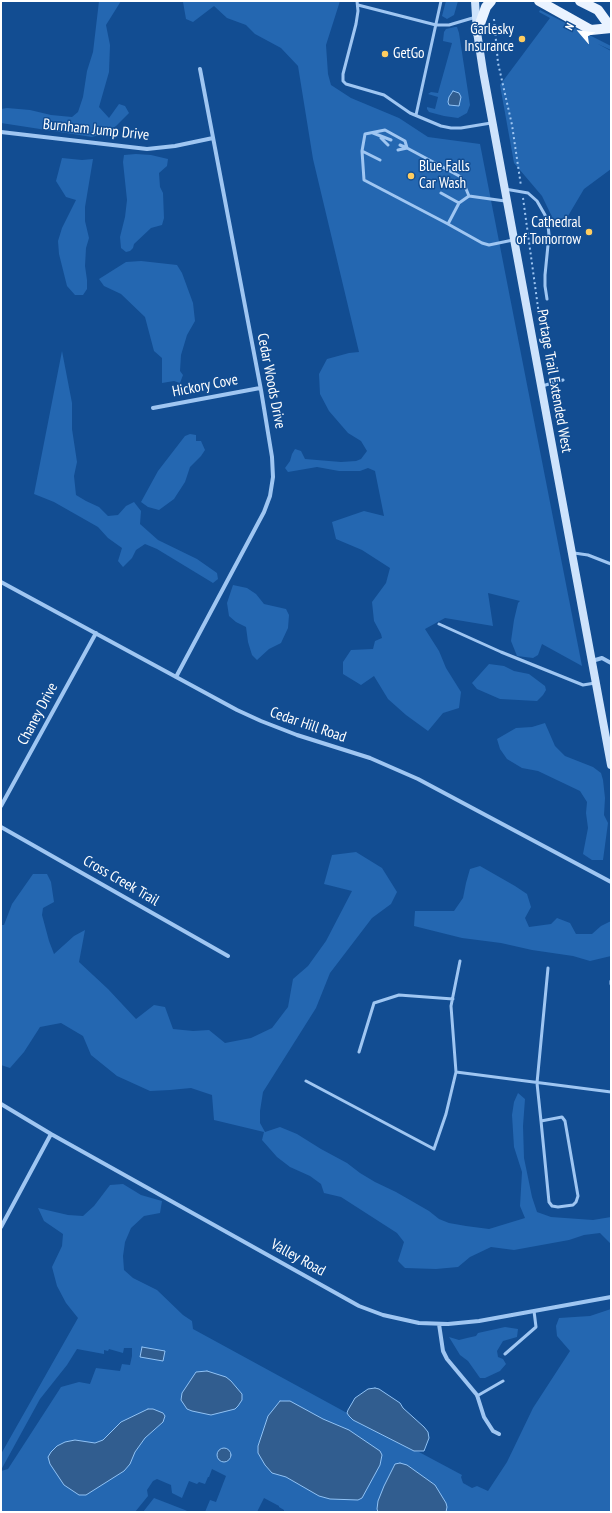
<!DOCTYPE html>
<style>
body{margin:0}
#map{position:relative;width:612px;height:1513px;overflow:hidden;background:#124d92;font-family:"PT Sans Narrow",sans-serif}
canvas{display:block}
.frame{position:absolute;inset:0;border:2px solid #fff;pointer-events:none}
.north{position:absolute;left:560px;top:12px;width:40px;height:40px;-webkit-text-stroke:3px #124d92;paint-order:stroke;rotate:298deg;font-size:11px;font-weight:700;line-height:16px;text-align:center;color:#fff}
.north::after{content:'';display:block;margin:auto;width:14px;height:18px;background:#fff;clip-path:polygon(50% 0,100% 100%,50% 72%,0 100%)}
</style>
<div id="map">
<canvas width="612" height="1513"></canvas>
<div class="frame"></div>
<div class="north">N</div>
</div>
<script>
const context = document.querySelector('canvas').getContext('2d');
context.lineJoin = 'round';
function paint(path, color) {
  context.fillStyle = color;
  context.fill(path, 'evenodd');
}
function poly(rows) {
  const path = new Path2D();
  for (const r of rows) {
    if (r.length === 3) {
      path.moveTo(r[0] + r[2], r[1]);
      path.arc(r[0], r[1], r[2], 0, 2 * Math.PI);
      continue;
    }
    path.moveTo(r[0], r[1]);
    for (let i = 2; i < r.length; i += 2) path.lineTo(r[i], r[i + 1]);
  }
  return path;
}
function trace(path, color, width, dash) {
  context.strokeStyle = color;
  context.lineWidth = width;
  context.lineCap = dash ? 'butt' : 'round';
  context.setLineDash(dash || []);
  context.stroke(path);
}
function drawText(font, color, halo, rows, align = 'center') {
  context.font = font + ' "PT Sans Narrow",sans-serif';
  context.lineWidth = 3;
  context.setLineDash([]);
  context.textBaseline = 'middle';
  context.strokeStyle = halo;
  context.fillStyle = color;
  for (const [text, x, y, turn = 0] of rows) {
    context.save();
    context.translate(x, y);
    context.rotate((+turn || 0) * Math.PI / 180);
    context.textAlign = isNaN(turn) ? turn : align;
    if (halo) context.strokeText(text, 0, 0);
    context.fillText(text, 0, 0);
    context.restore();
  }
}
paint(poly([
 [99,1,121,1,106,25,110,45,109,72,99,107,109,118,119,104,125,106,129,113,116,126,106,133,92,137,1,123,1,109,7,108,30,110,51,115,72,117,78,112,83,97,87,71,93,52],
 [187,1,340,1,326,45,328,74,331,85,351,98,399,118,428,137,480,144,582,666,542,644,538,655,533,658,517,656,511,641,514,620,518,603,520,601,488,593,493,626,445,618,425,629,439,651,446,668,461,692,459,708,443,713,428,731,406,715,388,699,374,676,361,685,343,674,343,662,351,650,373,649,375,641,382,638,381,634,374,621,372,602,386,583,390,568,362,550,336,539,332,522,364,511,384,516,375,471,368,468,360,471,339,471,317,467,288,472,285,468,290,461,292,454,295,449,301,451,305,459,341,462,356,461,361,459,367,451,361,441,348,433,329,411,320,394,319,374,327,359,349,353,359,352,313,159,298,66,281,48,255,34,246,25,227,18,214,6,193,22,186,19,183,2],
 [446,1,458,1,454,15,447,19,442,16],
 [540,10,611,46,611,50,598,44,611,51,611,169,584,189,568,216,554,221,542,196,514,163,500,85,550,18,539,12],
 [455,27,457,27,459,33,470,105,467,113,458,118,444,116,429,112,427,109,427,107,435,109,438,97,428,94,431,92,438,93,452,43,443,41,444,32,446,29],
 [136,154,151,155,168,159,167,166,159,173,160,187,163,193,164,218,162,225,151,228,134,244,133,248,130,251,126,252,121,248,120,237,125,217,127,200,123,162,124,155],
 [62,158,82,160,93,159,85,207,85,221,89,238,86,248,85,266,87,280,87,289,83,295,75,295,67,286,59,254,58,241,62,228,76,200,66,197,56,181],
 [141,261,177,265,182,273,193,303,195,321,187,335,181,355,180,371,183,375,180,383,174,381,162,383,162,358,154,351,145,317,121,294,104,286,99,279,126,262],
 [62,351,72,403,72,429,77,462,74,476,76,495,86,501,99,507,108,516,118,515,126,506,134,502,141,511,140,524,158,540,197,559,217,573,218,579,213,583,157,549,145,544,136,550,132,558,123,567,118,561,122,548,108,538,98,527,54,502,34,494],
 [190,434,196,435,196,441,201,441,205,450,201,456,190,467,185,482,174,499,159,510,148,507,141,502,158,471,185,436],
 [233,585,247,588,256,594,264,604,286,609,289,615,288,628,281,643,269,649,257,660,252,655,248,642,246,627,236,622,229,616,227,603],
 [489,664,504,666,514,671,529,674,545,686,546,690,543,695,537,701,500,699,477,689,472,683],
 [545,723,555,746,565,756,593,767,601,773,603,780,605,798,604,815,608,823,603,860,592,860,583,854,588,828,586,813,587,802,580,791,538,771,522,768,507,759,500,749,497,739,516,728,532,727],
 [356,852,382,868,397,892,391,904,372,918,330,973,316,1008,263,1092,260,1111,260,1123,265,1132,280,1127,297,1134,321,1149,347,1163,360,1173,375,1182,396,1192,429,1211,439,1219,449,1223,466,1226,489,1229,525,1218,520,1206,522,1172,514,1147,512,1115,514,1102,518,1093,525,1099,523,1126,524,1158,532,1197,537,1212,551,1217,593,1220,611,1217,611,1244,600,1233,584,1235,569,1240,514,1250,491,1247,470,1257,458,1267,436,1269,405,1268,398,1261,404,1242,397,1233,341,1197,324,1193,321,1184,310,1176,290,1167,277,1157,262,1140,264,1132,214,1120,212,1095,191,1088,170,1090,150,1091,117,1076,91,1055,83,1036,61,1023,40,1027,24,1052,10,1068,1,1065,1,925,4,925,12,904,33,874,47,874,51,882,54,902,43,908,42,915,49,941,54,954,74,936,85,930,79,962,108,989,136,1019,154,1005,165,1007,173,1029,193,1031,209,1030,225,1043,251,1038,272,1028,288,1007,293,979,308,966,326,941,352,891,324,884,332,855],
 [480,866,515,886,527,894,531,907,525,918,529,927,551,924,557,918,570,923,576,934,592,934,601,926,611,921,611,956,590,961,573,956,532,950,501,943,462,938,414,926,415,911,454,911,463,898,466,883,470,869],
 [123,1184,141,1195,162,1201,160,1213,144,1216,131,1228,125,1242,123,1256,124,1270,133,1278,157,1290,183,1315,192,1321,193,1329,347,1413,353,1420,414,1451,419,1452,462,1475,461,1477,463,1483,472,1488,477,1486,488,1491,507,1462,533,1408,570,1351,557,1336,556,1326,559,1318,590,1316,611,1309,611,1511,284,1512,284,1510,279,1507,279,1506,264,1498,257,1512,205,1512,210,1500,216,1502,226,1476,212,1469,209,1477,208,1477,205,1484,199,1482,197,1484,189,1481,182,1498,172,1493,171,1485,157,1479,153,1481,147,1490,148,1496,135,1512,1,1512,1,1471,8,1469,61,1387,79,1382,90,1384,96,1368,120,1371,122,1364,130,1365,132,1356,132,1348,124,1348,123,1353,109,1349,108,1351,104,1350,104,1354,77,1349,67,1365,40,1399,1,1470,1,1454,78,1318,66,1303,57,1286,52,1267,62,1246,63,1234,44,1221,38,1208,68,1215,83,1216,94,1206,110,1185],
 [505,1327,518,1329,517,1337,503,1341,497,1351,498,1357,503,1359,506,1364,500,1371,485,1378,480,1378,468,1361,460,1355,449,1337,459,1340,467,1338,476,1336,478,1333],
 [154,1498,185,1510,189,1512,143,1512]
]), '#2467b1');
const water = poly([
 [453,91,459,93,461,97,459,106,449,105,448,102,449,97,453,91],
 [142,1347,165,1351,163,1361,140,1357,142,1347],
 [207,1371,226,1377,231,1381,242,1394,242,1400,238,1406,235,1409,211,1415,192,1411,187,1409,181,1400,182,1393,196,1372,207,1371],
 [375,1388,379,1389,400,1403,403,1408,424,1427,428,1432,429,1438,424,1451,414,1451,353,1420,349,1416,347,1413,348,1410,355,1398,368,1389,375,1388],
 [280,1401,290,1401,323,1419,349,1430,380,1451,382,1455,380,1465,362,1498,358,1500,330,1499,319,1496,286,1477,272,1473,265,1465,258,1453,258,1446,268,1416,280,1401],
 [148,1409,153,1409,163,1413,165,1416,163,1422,145,1438,135,1452,130,1464,124,1471,86,1495,79,1495,64,1485,50,1464,48,1457,51,1452,57,1446,65,1442,75,1440,95,1443,103,1440,121,1422,148,1409],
 [224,1455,7],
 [400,1463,407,1465,435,1485,446,1503,447,1507,446,1512,378,1512,377,1509,378,1501,384,1486,395,1464,400,1463]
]);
paint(water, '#315d8f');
trace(water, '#90c2f5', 1);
trace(poly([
 [494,19,498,63,512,125,521,186],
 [523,198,540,322]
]), '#9fc6f2', 2, [2, 3]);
trace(poly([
 [357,1,358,11,356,24,343,74,343,81,346,84,384,95,410,113,441,126,451,128,461,128,491,123],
 [358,5,436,25,449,25,476,17],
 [416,115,441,1],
 [373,133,391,140],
 [381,138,388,145],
 [400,145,407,148],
 [398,150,407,148],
 [362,151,364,180,448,224,459,203,469,196],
 [380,160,362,151,365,134,385,130,405,141,407,148,461,177,469,196,505,201],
 [505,189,528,193,537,201,545,215,548,225,549,235,545,275,545,286,547,299],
 [441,193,459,203],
 [448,224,482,243,489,245,513,240],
 [542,386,563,380],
 [574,553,588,555,611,564],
 [439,624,501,652,583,685,595,683],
 [611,981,611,984],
 [359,1052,374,1003,399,995,453,999],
 [456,1072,451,1006,460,961],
 [306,1081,434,1149,446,1114,456,1072,611,1092],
 [541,1121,562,1117,565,1121,578,1196,576,1202,573,1205,558,1207,552,1206,549,1202,541,1121,537,1083,548,968],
 [505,1354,536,1327,534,1311],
 [477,1396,503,1381]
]), '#9fc6f2', 3);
trace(poly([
 [1,132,147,149,175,146,213,138],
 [153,408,260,388],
 [1,582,237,710,261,721,297,735,370,758,418,779,611,882],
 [592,661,602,658,611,663],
 [176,677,264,512,270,496,273,477,272,457,261,390,200,69],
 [1,806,96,633],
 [1,827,228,956],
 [1,1104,51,1134,359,1306,383,1315,419,1323,448,1324,479,1321,611,1297],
 [1,1227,51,1134],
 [439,1324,443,1351,447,1359,477,1395,484,1417,493,1431,499,1434]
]), '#9fc6f2', 4);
trace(poly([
 [475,1,477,32,483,71,611,765]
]), '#cee3fc', 8);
trace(poly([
 [539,1,591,30,611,28],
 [580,1,598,10,611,28],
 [477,32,486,7,491,1]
]), '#eaf3ff', 10);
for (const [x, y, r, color] of [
 [522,39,4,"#ffcd60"],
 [385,54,4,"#ffcd60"],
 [411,176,4,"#ffcd60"],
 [589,232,4,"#ffcd60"]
]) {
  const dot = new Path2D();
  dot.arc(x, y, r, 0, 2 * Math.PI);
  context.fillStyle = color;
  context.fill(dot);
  trace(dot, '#124d92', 1.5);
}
drawText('15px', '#fff', '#124d92', [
 ["Garlesky",514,30],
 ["Insurance",514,47],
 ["GetGo",393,54,"left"],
 ["Blue Falls",419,167,"left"],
 ["Car Wash",419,184,"left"],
 ["Cathedral",581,223],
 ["of Tomorrow",581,240]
], 'right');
drawText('15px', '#fff', '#124d92', [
 ["Burnham Jump Drive",96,130,6],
 ["Cedar Woods Drive",271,381,79],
 ["Portage Trail Extended West",554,381,80],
 ["Hickory Cove",205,386,-11],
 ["Chaney Drive",38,714,-62],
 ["Cedar Hill Road",308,725,19],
 ["Cross Creek Trail",121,881,30],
 ["Valley Road",298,1258,29]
]);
</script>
